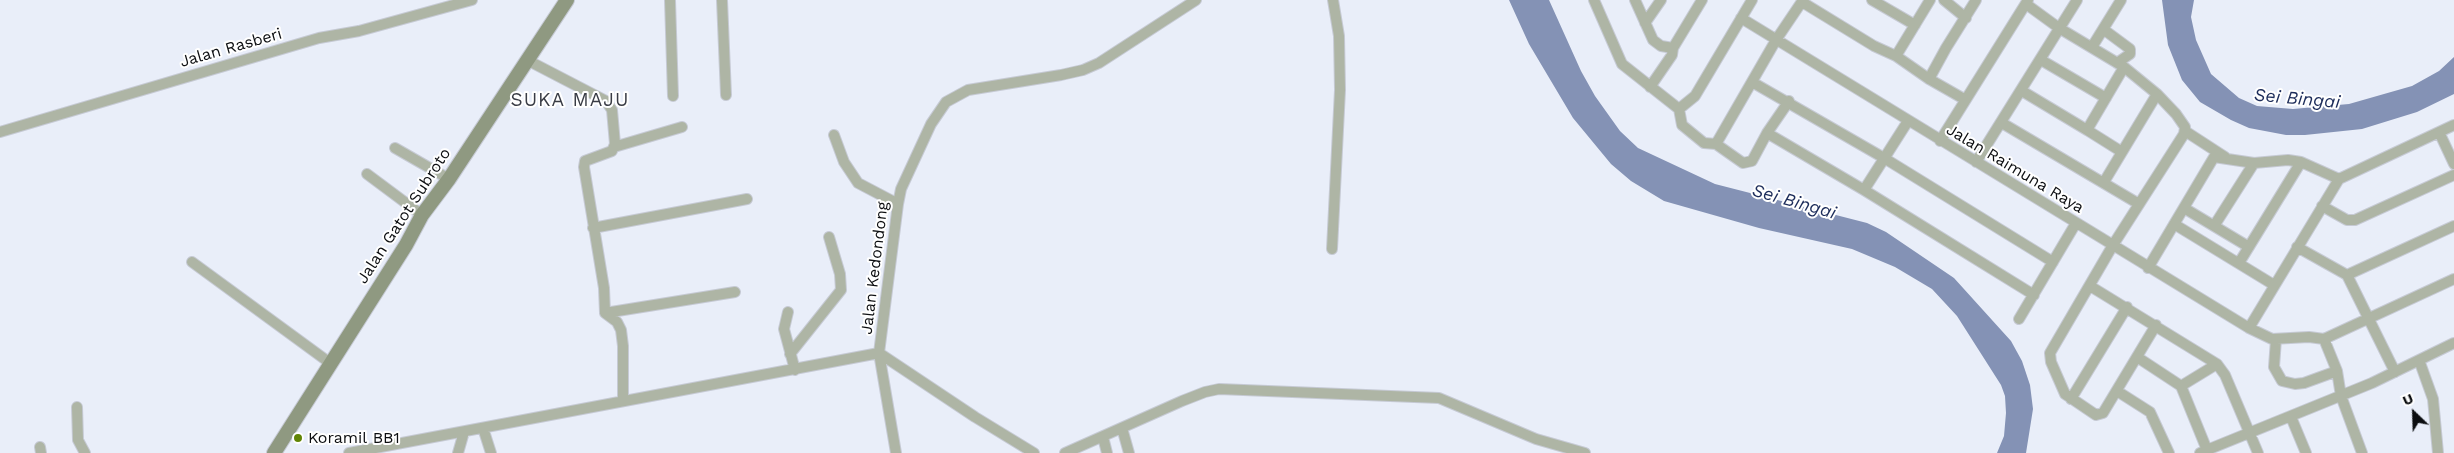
<!DOCTYPE html>
<style>
body{margin:0}
#map{position:relative;width:2454px;height:453px;overflow:hidden;background:#e9eef9;font-family:"Work Sans",sans-serif}
canvas{display:block}
.north{position:absolute;left:2389px;top:388px;width:50px;height:50px;-webkit-text-stroke:4px #fff;paint-order:stroke;rotate:336deg;font-size:14px;font-weight:700;line-height:20px;text-align:center;color:#0c0e11}
.north::after{content:'';display:block;margin:auto;width:18px;height:22px;background:#0c0e11;clip-path:polygon(50% 0,100% 100%,50% 72%,0 100%)}
</style>
<div id="map">
<canvas width="2454" height="453"></canvas>
<div class="north">U</div>
</div>
<script>
const context = document.querySelector('canvas').getContext('2d');
context.lineJoin = 'round';
function paint(path, color) {
  context.fillStyle = color;
  context.fill(path, 'evenodd');
}
function poly(rows) {
  const path = new Path2D();
  for (const r of rows) {
    path.moveTo(r[0], r[1]);
    for (let i = 2; i < r.length; i += 2) path.lineTo(r[i], r[i + 1]);
  }
  return path;
}
function trace(path, color, width, dash) {
  context.strokeStyle = color;
  context.lineWidth = width;
  context.lineCap = dash ? 'butt' : 'round';
  context.setLineDash(dash || []);
  context.stroke(path);
}
function drawText(font, color, halo, rows, align = 'center') {
  context.font = font + ' "Work Sans",sans-serif';
  context.lineWidth = 4;
  context.setLineDash([]);
  context.textBaseline = 'middle';
  context.strokeStyle = halo;
  context.fillStyle = color;
  for (const [text, x, y, turn = 0] of rows) {
    context.save();
    context.translate(x, y);
    context.rotate((+turn || 0) * Math.PI / 180);
    context.textAlign = isNaN(turn) ? turn : align;
    if (halo) context.strokeText(text, 0, 0);
    context.fillText(text, 0, 0);
    context.restore();
  }
}
paint(poly([
 [1509,0,1549,0,1581,71,1595,96,1620,131,1638,148,1715,184,1867,223,1886,232,1954,278,2011,341,2022,361,2030,385,2033,409,2026,453,1997,453,2004,436,2006,413,2005,396,2001,385,1957,316,1932,289,1895,267,1852,249,1759,228,1664,201,1631,181,1611,164,1573,118,1529,44],
 [2162,0,2194,0,2191,17,2196,40,2211,74,2239,98,2257,106,2293,109,2349,104,2412,86,2439,71,2454,57,2454,94,2417,112,2362,129,2305,135,2286,135,2249,128,2231,120,2200,102,2182,80,2168,45]
]), '#8492b5');
const street = poly([
 [670,0,673,96],
 [722,0,726,95],
 [1594,0,1622,64,1679,109,1682,125,1704,143,1716,144,1743,163,1752,161,1767,133,1789,101],
 [1635,0,1653,40,1661,46,1673,48],
 [1872,0,1915,25],
 [1944,0,1966,18],
 [1802,2,1874,46,1896,56,1929,79,1964,99],
 [2026,4,2059,28,2124,67,2157,94,2176,114,2185,127,2184,134,2113,245,2050,353,2051,362,2065,394,2096,415,2103,413,2156,325],
 [1741,18,2249,328,2272,339,2309,337,2324,339],
 [1645,23,1661,0],
 [2103,29,2130,49,2130,54,2117,63],
 [2092,47,2121,0],
 [1896,56,1930,0],
 [527,60,606,101,612,110,615,144,612,151,585,161,584,167,604,288,605,313,617,322,621,330,623,346,623,401],
 [2041,60,2106,98],
 [1929,79,1946,48,1976,0],
 [1752,82,1884,158,2053,262],
 [1650,87,1672,55,1673,48,1702,0],
 [2022,91,2087,130],
 [1679,109,1695,96,1752,0],
 [2002,123,2139,204],
 [2185,131,2225,157],
 [0,132,319,38,359,31,472,0],
 [2439,132,2454,164],
 [1767,133,1864,190,2034,295],
 [834,135,844,162,858,183,898,204],
 [1940,141,2028,0],
 [1716,144,1776,40,1803,0],
 [614,147,682,127],
 [395,148,449,179],
 [2122,152,2087,130,2124,67],
 [1976,162,2077,0],
 [367,174,422,215],
 [2104,182,2157,94],
 [1864,190,1908,121],
 [2322,206,2347,220,2355,220,2454,175],
 [2184,208,2214,226,2254,163,2288,160,2301,162,2339,179],
 [2174,224,2274,285],
 [2214,226,2249,247],
 [593,228,747,199],
 [2297,247,2347,275,2395,372],
 [1332,249,1340,90,1339,36,1333,0],
 [192,262,330,363],
 [2239,263,2301,162],
 [2148,268,2214,157,2254,163],
 [2347,275,2454,226],
 [2090,286,2217,364,2225,375,2258,453],
 [788,312,784,329,795,370],
 [605,313,735,292],
 [2019,319,2076,223],
 [2249,328,2339,179,2454,125],
 [2276,339,2274,367,2282,381,2295,384,2304,383,2337,371],
 [2324,339,2454,279],
 [2324,339,2337,371,2341,396,2362,453],
 [790,354,841,290,840,274,829,237],
 [2137,357,2181,386],
 [2419,360,2433,399,2438,453],
 [2117,391,2150,412,2169,453],
 [2071,399,2127,307],
 [77,407,78,440,85,453],
 [2291,417,2306,453],
 [483,428,491,453],
 [1122,428,1129,453],
 [1103,437,1107,453],
 [40,447,41,453],
 [2207,450,2372,383,2454,343],
 [349,453,879,353,975,417,1034,453],
 [458,453,464,432],
 [896,453,879,353,898,204,901,189,931,124,946,102,968,90,1061,75,1083,70,1099,63,1196,0],
 [1065,453,1182,401,1205,392,1219,389,1439,398,1536,439,1585,453],
 [2200,453,2207,450,2181,386,2217,364]
]);
const secondary = poly([
 [274,453,406,245,422,215,449,179,567,0]
]);
trace(street, '#c6cad4', 12);
trace(secondary, '#c6cad4', 16);
trace(street, '#aeb5a5', 10);
trace(secondary, '#8f9981', 14);
for (const [x, y, r, color] of [
 [298,438,5,"#618505"]
]) {
  const dot = new Path2D();
  dot.arc(x, y, r, 0, 2 * Math.PI);
  context.fillStyle = color;
  context.fill(dot);
  trace(dot, '#fff', 2);
}
drawText('16px', '#0c0e11', '#fff', [
 ["Jalan Rasberi",231,48,-16],
 ["Jalan Raimuna Raya",2015,169,31],
 ["Jalan Gatot Subroto",404,216,-57],
 ["Jalan Kedondong",875,268,-83]
]);
drawText('16px', '#0c0e11', '#fff', [
 ["Koramil BB1",308,438]
], 'left');
drawText('italic 18px', '#1c2c5a', '#fff', [
 ["Sei Bingai",2297,99,5],
 ["Sei Bingai",1794,202,16]
]);
context.letterSpacing = '1px';
drawText('19px', '#393c45', '#fff', [
 ["SUKA MAJU",570,100]
]);
context.letterSpacing = '0px';
</script>
